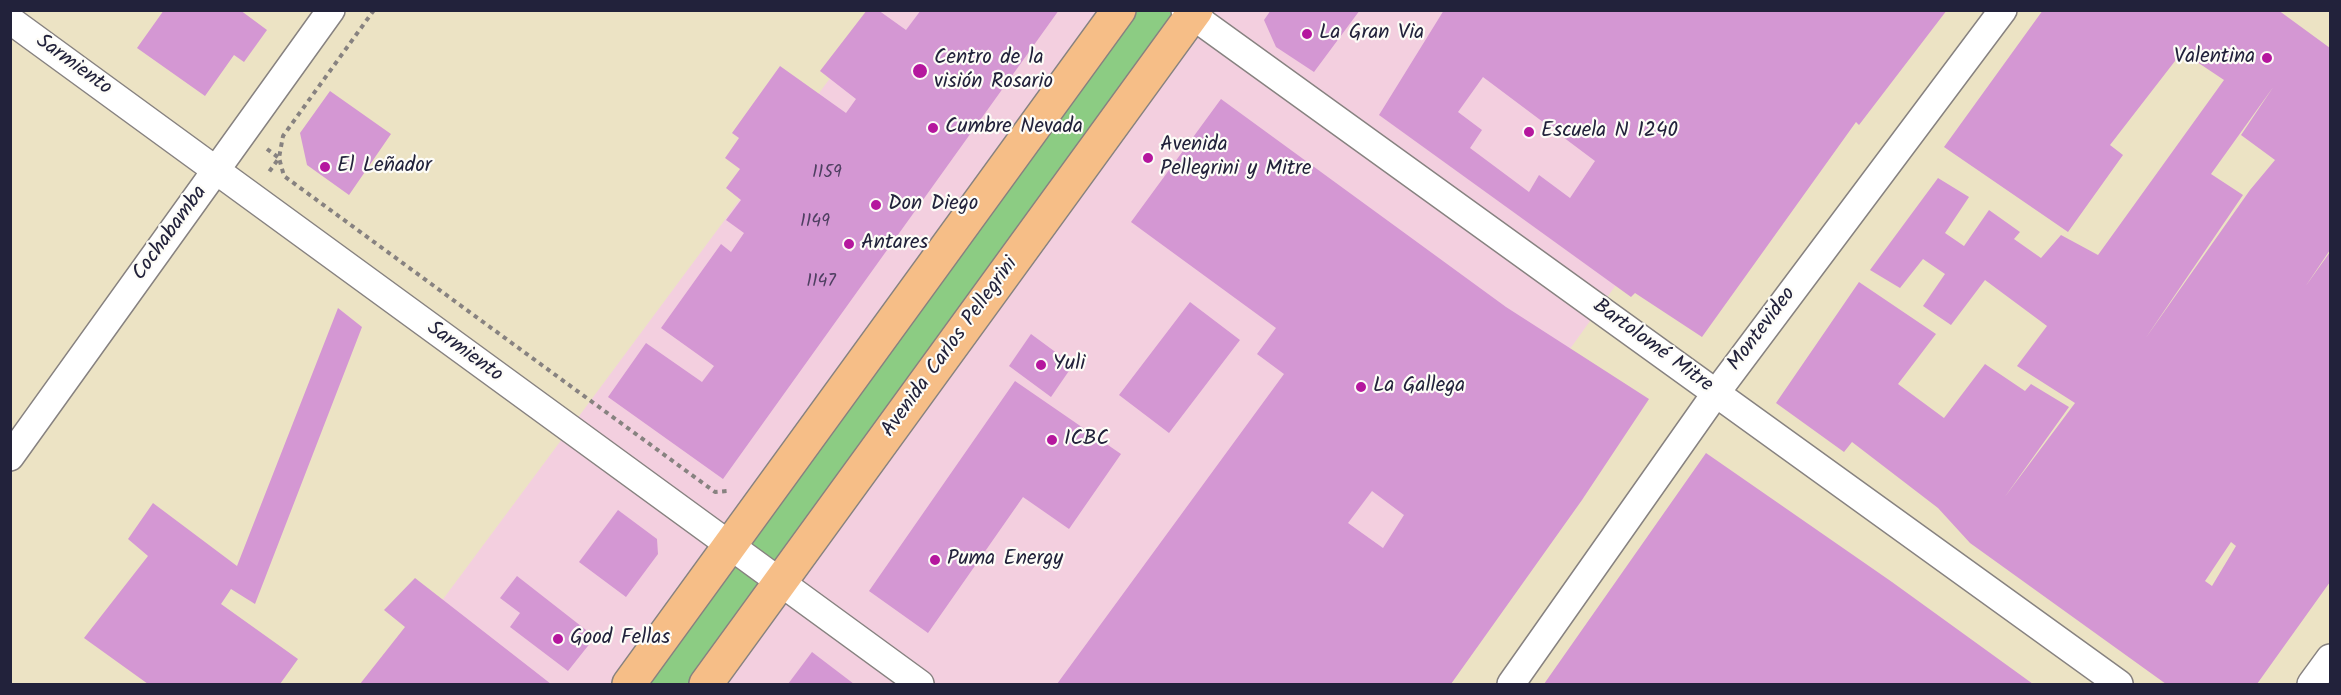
<!DOCTYPE html>
<meta charset="utf-8">
<style>
body{margin:0}
#map{position:relative;width:2341px;height:695px;overflow:hidden;background:#ece3c4;font-family:Kalam,sans-serif}
canvas{display:block}
.frame{position:absolute;inset:0;border:12px solid #22223b;pointer-events:none}
</style>
<div id="map">
<canvas width="2341" height="695"></canvas>
<div class="frame"></div>
</div>
<script>
const context = document.querySelector('canvas').getContext('2d');
context.lineJoin = 'round';
function paint(path, color) {
  context.fillStyle = color;
  context.fill(path, 'evenodd');
}
function poly(rows) {
  const path = new Path2D();
  for (const r of rows) {
    path.moveTo(r[0], r[1]);
    for (let i = 2; i < r.length; i += 2) path.lineTo(r[i], r[i + 1]);
  }
  return path;
}
function trace(path, color, width, dash) {
  context.strokeStyle = color;
  context.lineWidth = width;
  context.lineCap = dash ? 'butt' : 'round';
  context.setLineDash(dash || []);
  context.stroke(path);
}
function drawText(font, color, halo, rows, align = 'center') {
  context.font = font + ' Kalam,sans-serif';
  context.lineWidth = 4.5;
  context.setLineDash([]);
  context.textBaseline = 'middle';
  context.strokeStyle = halo;
  context.fillStyle = color;
  for (const [text, x, y, turn = 0] of rows) {
    context.save();
    context.translate(x, y);
    context.rotate((+turn || 0) * Math.PI / 180);
    context.textAlign = isNaN(turn) ? turn : align;
    if (halo) context.strokeText(text, 0, 0);
    context.fillText(text, 0, 0);
    context.restore();
  }
}
paint(poly([
 [880,11,1813,11,1329,684,380,684]
]), '#f3cfdf');
paint(poly([
 [1119,11,1196,11,706,684,629,684]
]), '#8ccc83');
paint(poly([
 [164,10,240,10,267,30,244,62,234,55,205,96,137,48],
 [867,10,878,10,906,30,921,10,1059,10,723,479,608,397,646,343,702,382,714,366,661,328,721,244,731,252,744,233,726,220,741,200,726,188,740,169,725,158,739,138,732,133,780,66,846,113,856,99,820,71],
 [1271,10,1360,10,1314,72,1276,47,1264,20],
 [1444,10,1947,10,1859,125,1856,122,1702,337,1635,293,1631,297,1379,115],
 [1483,77,1595,161,1570,198,1539,175,1529,192,1470,148,1482,130,1458,112],
 [2043,10,2278,10,2330,48,2330,250,2305,287,2330,252,2330,582,2257,684,2166,684,1970,543,1938,508,1852,442,1844,452,1776,403,1859,282,1936,334,1898,384,1944,418,1985,364,2025,391,2031,384,2069,407,2004,498,2075,403,2017,366,2047,326,1985,280,1951,325,1923,306,1945,274,1923,259,1900,288,1870,270,1938,178,1969,197,1945,233,1964,246,1989,210,2020,232,2014,239,2041,258,2061,235,2098,255,2224,80,2182,52,2110,145,2123,155,2068,232,1944,147],
 [2274,86,2241,135,2275,160,2250,190,2145,339,2243,195,2211,174],
 [2231,542,2236,546,2212,586,2205,581],
 [330,91,391,134,349,195,307,165,300,133],
 [1221,99,1506,307,1649,399,1582,500,1451,684,1057,684,1284,374,1257,354,1276,328,1131,222],
 [1372,491,1404,515,1383,548,1348,523],
 [1190,302,1240,340,1169,433,1119,395],
 [338,308,362,327,255,604,231,589,221,604,298,659,280,684,148,684,84,638,148,556,128,539,153,503,237,566],
 [1031,334,1073,365,1051,397,1009,366],
 [1015,381,1121,454,1069,529,1023,497,928,633,869,591],
 [1706,453,1892,582,2033,684,1544,684],
 [618,510,657,539,658,554,626,597,579,562],
 [517,576,595,637,568,671,510,627,520,613,500,598],
 [415,578,551,684,360,684,405,627,384,610],
 [812,652,854,684,788,684]
]), '#d497d3');
const street = poly([
 [1185,10,2119,684],
 [10,20,920,684],
 [10,457,331,10],
 [1511,684,1716,393,2003,10],
 [2311,684,2330,658]
]);
const primary = poly([
 [629,684,1119,10],
 [706,684,1196,10]
]);
trace(street, '#878280', 30);
trace(primary, '#878280', 36);
trace(poly([
 [374,10,283,136,279,158,284,176,715,492,727,491],
 [267,149,279,158,269,172]
]), '#878280', 4, [4.5, 4.5]);
trace(street, '#fff', 27);
trace(primary, '#f6be87', 33);
for (const [x, y, r, color] of [
 [1307,34,6,"#b5179e"],
 [2267,58,6,"#b5179e"],
 [920,71,8,"#b5179e"],
 [933,128,6,"#b5179e"],
 [1529,132,6,"#b5179e"],
 [1148,158,6,"#b5179e"],
 [325,167,6,"#b5179e"],
 [876,205,6,"#b5179e"],
 [849,244,6,"#b5179e"],
 [1041,365,6,"#b5179e"],
 [1361,387,6,"#b5179e"],
 [1052,440,6,"#b5179e"],
 [935,560,6,"#b5179e"],
 [558,639,6,"#b5179e"]
]) {
  const dot = new Path2D();
  dot.arc(x, y, r, 0, 2 * Math.PI);
  context.fillStyle = color;
  context.fill(dot);
  trace(dot, '#fdfcf7', 2);
}
drawText('18px', '#4e3f61', null, [
 ["1159",827,174],
 ["1149",815,223],
 ["1147",821,283]
]);
drawText('21px', '#22223b', '#fdfcf7', [
 ["La Gran Via",1319,34],
 ["Valentina",2255,58,"right"],
 ["Centro de la",934,59],
 ["visión Rosario",934,83],
 ["Cumbre Nevada",945,128],
 ["Escuela N 1240",1541,132],
 ["Avenida",1160,146],
 ["Pellegrini y Mitre",1160,170],
 ["El Leñador",337,167],
 ["Don Diego",888,205],
 ["Antares",861,244],
 ["Yuli",1053,365],
 ["La Gallega",1373,387],
 ["ICBC",1064,440],
 ["Puma Energy",947,560],
 ["Good Fellas",570,639]
], 'left');
drawText('21px', '#22223b', '#fdfcf7', [
 ["Sarmiento",73,66,36],
 ["Cochabamba",171,234,-54],
 ["Montevideo",1763,330,-53],
 ["Bartolomé Mitre",1652,347,36],
 ["Avenida Carlos Pellegrini",951,348,-54],
 ["Sarmiento",464,353,36]
]);
</script>
